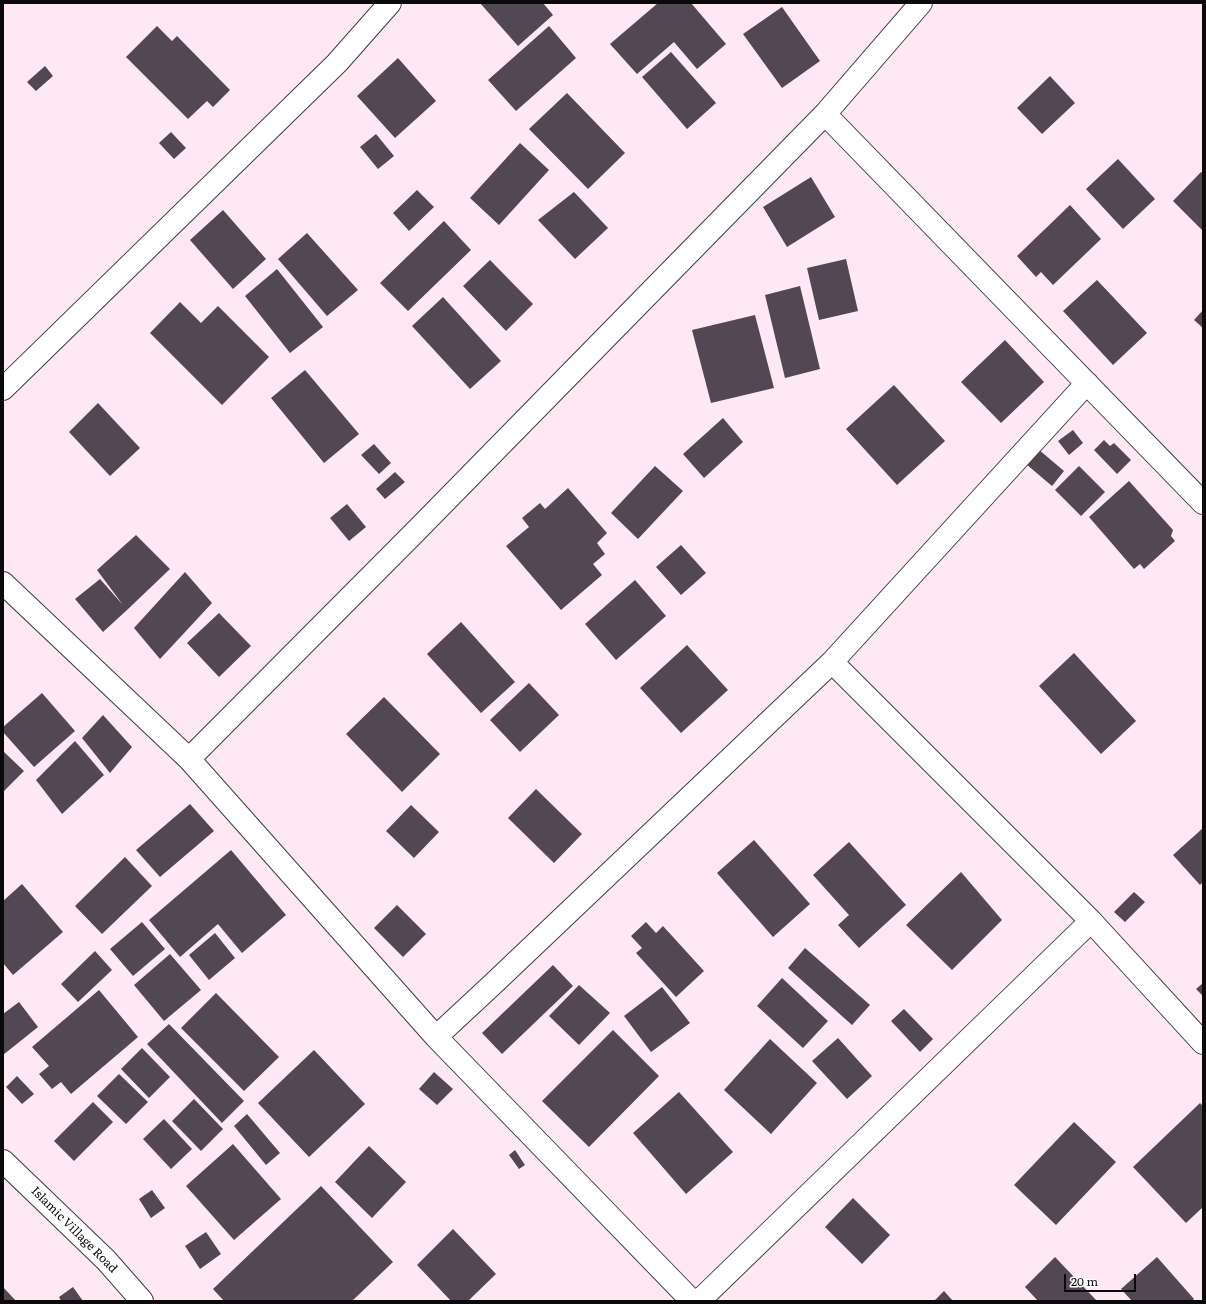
<!DOCTYPE html>
<style>
body{margin:0}
#map{position:relative;width:1206px;height:1304px;overflow:hidden;background:#fee8f4;font-family:Literata,serif}
canvas{display:block}
.frame{position:absolute;inset:0;border:4px solid #0a0a0a;pointer-events:none}
.scale{position:absolute;left:1064px;top:1274px;width:72px;height:18px;box-sizing:border-box;border:2px solid #0a0a0a;border-top:0;padding-left:5px;font-size:12px;line-height:14px;white-space:nowrap;color:#0a0a0a;-webkit-text-stroke:3px #fff;paint-order:stroke}
</style>
<div id="map">
<canvas width="1206" height="1304"></canvas>
<div class="frame"></div>
<div class="scale">20 m</div>
</div>
<script>
const context = document.querySelector('canvas').getContext('2d');
context.lineJoin = 'round';
function paint(path, color) {
  context.fillStyle = color;
  context.fill(path, 'evenodd');
}
function poly(rows) {
  const path = new Path2D();
  for (const r of rows) {
    path.moveTo(r[0], r[1]);
    for (let i = 2; i < r.length; i += 2) path.lineTo(r[i], r[i + 1]);
  }
  return path;
}
function trace(path, color, width, dash) {
  context.strokeStyle = color;
  context.lineWidth = width;
  context.lineCap = dash ? 'butt' : 'round';
  context.setLineDash(dash || []);
  context.stroke(path);
}
function drawText(font, color, halo, rows, align = 'center') {
  context.font = font + ' Literata,serif';
  context.lineWidth = 4;
  context.setLineDash([]);
  context.textBaseline = 'middle';
  context.strokeStyle = halo;
  context.fillStyle = color;
  for (const [text, x, y, turn = 0] of rows) {
    context.save();
    context.translate(x, y);
    context.rotate((+turn || 0) * Math.PI / 180);
    context.textAlign = isNaN(turn) ? turn : align;
    if (halo) context.strokeText(text, 0, 0);
    context.fillText(text, 0, 0);
    context.restore();
  }
}
paint(poly([
 [480,3,543,3,553,15,518,46],
 [658,3,691,3,726,44,697,69,674,42,637,74,610,44],
 [782,7,820,61,782,88,743,34],
 [157,26,172,41,177,36,230,90,213,107,207,101,188,119,126,57],
 [549,26,576,58,516,111,488,80],
 [671,52,716,103,687,129,642,77],
 [398,58,436,101,395,138,357,96],
 [45,66,53,76,36,91,27,82],
 [1050,76,1075,103,1042,134,1017,108],
 [567,93,625,153,588,189,529,129],
 [171,132,186,148,174,159,159,143],
 [376,134,394,156,378,169,360,147],
 [520,143,549,170,499,225,470,198],
 [1118,159,1155,199,1123,229,1086,189],
 [1201,172,1203,173,1203,231,1173,201],
 [811,177,835,217,787,247,763,207],
 [417,190,434,207,409,231,393,213],
 [574,192,608,228,575,259,538,220],
 [1070,205,1101,239,1053,285,1041,272,1036,277,1017,256],
 [223,210,266,259,233,289,190,240],
 [444,221,471,250,408,311,380,283],
 [307,233,358,290,327,316,278,259],
 [846,259,858,311,819,320,807,268],
 [490,260,533,304,506,331,463,286],
 [277,269,323,327,290,353,245,296],
 [1097,280,1147,333,1113,365,1063,311],
 [800,286,820,369,785,378,765,295],
 [443,297,501,361,470,389,412,326],
 [180,302,201,323,218,306,269,357,222,405,150,333],
 [1203,310,1203,328,1194,320],
 [755,315,774,388,711,403,692,330],
 [1005,340,1044,382,1001,423,961,382],
 [305,370,359,434,324,463,271,398],
 [894,385,945,441,897,485,846,429],
 [98,403,140,448,110,476,69,432],
 [723,418,743,442,704,478,683,454],
 [1073,430,1083,443,1069,455,1058,441],
 [1104,440,1110,446,1114,443,1131,460,1117,474,1094,450],
 [374,444,391,463,379,474,361,455],
 [1038,449,1064,471,1052,486,1026,464],
 [655,466,683,491,638,539,611,513],
 [1079,466,1105,492,1081,516,1055,490],
 [395,472,405,482,385,499,376,489],
 [1129,481,1173,530,1171,536,1175,541,1144,569,1140,564,1134,569,1089,517],
 [568,488,607,533,597,543,605,554,593,564,602,575,561,610,506,546,529,527,522,518,540,503,545,509],
 [347,504,366,527,349,541,330,518],
 [136,535,170,569,127,610,103,632,75,599,100,579,123,605,97,570],
 [681,545,706,573,681,595,656,567],
 [185,572,212,603,160,659,134,628],
 [635,580,666,616,616,660,585,624],
 [219,613,251,646,219,677,187,643],
 [461,622,515,682,481,713,427,654],
 [687,645,728,690,681,733,640,688],
 [1074,653,1136,721,1101,754,1039,686],
 [529,683,559,715,520,752,490,720],
 [42,693,75,731,34,767,3,732,3,727],
 [384,697,440,754,402,792,346,734],
 [103,715,132,747,110,773,82,738],
 [75,741,104,775,62,814,36,780],
 [3,751,24,771,3,792],
 [536,789,582,834,554,863,508,818],
 [190,804,214,831,160,877,136,850],
 [411,805,439,832,414,858,386,831],
 [1203,828,1203,882,1200,885,1173,855],
 [754,840,810,904,773,937,717,873],
 [849,842,906,905,859,948,838,925,849,915,813,875],
 [231,850,286,915,242,953,218,924,180,957,149,920],
 [125,857,152,886,102,934,75,906],
 [961,872,1002,920,952,970,906,925],
 [22,884,63,932,13,975,3,963,3,901],
 [1134,892,1145,902,1125,922,1114,912],
 [397,905,426,934,403,957,374,928],
 [142,922,165,949,133,976,110,949],
 [646,922,656,933,663,926,704,971,676,997,636,953,642,948,631,936],
 [215,933,235,958,209,980,189,955],
 [805,948,870,1005,852,1025,788,968],
 [95,951,112,970,78,1002,61,984],
 [170,954,201,990,164,1021,134,985],
 [553,965,573,986,502,1054,482,1033],
 [782,978,828,1021,803,1048,757,1006],
 [1203,983,1203,996,1196,989],
 [579,985,610,1013,579,1045,549,1016],
 [662,987,690,1023,651,1052,624,1016],
 [99,990,138,1037,71,1094,61,1082,52,1089,39,1074,49,1066,32,1047],
 [216,993,279,1057,244,1091,181,1028],
 [19,1002,38,1027,3,1055,3,1014],
 [904,1009,933,1039,920,1052,891,1021],
 [169,1024,244,1101,222,1123,147,1044],
 [613,1030,659,1076,589,1147,542,1101],
 [838,1038,872,1076,847,1099,812,1061],
 [770,1039,817,1083,771,1134,724,1090],
 [142,1048,170,1077,149,1098,121,1069],
 [314,1050,365,1104,309,1157,258,1103],
 [434,1072,453,1089,437,1105,419,1089],
 [119,1074,148,1102,126,1124,97,1096],
 [17,1076,34,1094,22,1104,6,1087],
 [679,1092,733,1152,686,1194,633,1133],
 [194,1099,223,1129,201,1151,172,1121],
 [93,1102,113,1122,74,1161,54,1141],
 [1200,1103,1203,1106,1203,1207,1186,1223,1133,1167],
 [247,1114,280,1153,266,1165,234,1126],
 [164,1119,192,1149,171,1169,143,1139],
 [1074,1122,1116,1162,1056,1225,1014,1185],
 [233,1144,281,1199,234,1240,186,1186],
 [369,1146,406,1182,372,1218,335,1182],
 [515,1150,525,1165,519,1169,509,1155],
 [321,1186,393,1262,352,1301,224,1301,213,1289],
 [152,1190,165,1208,151,1218,139,1199],
 [853,1198,890,1235,862,1264,825,1227],
 [453,1229,496,1274,468,1301,451,1301,417,1265],
 [206,1232,221,1254,200,1269,185,1246],
 [1055,1257,1097,1301,1038,1301,1025,1287],
 [1157,1257,1194,1299,1192,1301,1132,1301,1121,1289],
 [3,1287,16,1301,3,1301],
 [73,1287,83,1301,61,1301,59,1297],
 [944,1291,953,1301,934,1301]
]), '#524752');
const minor = poly([
 [825,114,1203,503],
 [3,389,337,63,390,3],
 [3,583,189,759,436,1037,692,1301],
 [832,662,1087,383],
 [189,759,420,527,825,114,921,3],
 [436,1037,493,984,832,662,1091,921,1203,1043],
 [3,1161,106,1260,142,1301],
 [699,1301,1091,921]
]);
trace(minor, '#3d3d3d', 24);
trace(minor, '#fff', 22);
drawText('12px', '#0a0a0a', '#fff', [
 ["Islamic Village Road",74,1230,45]
]);
</script>
